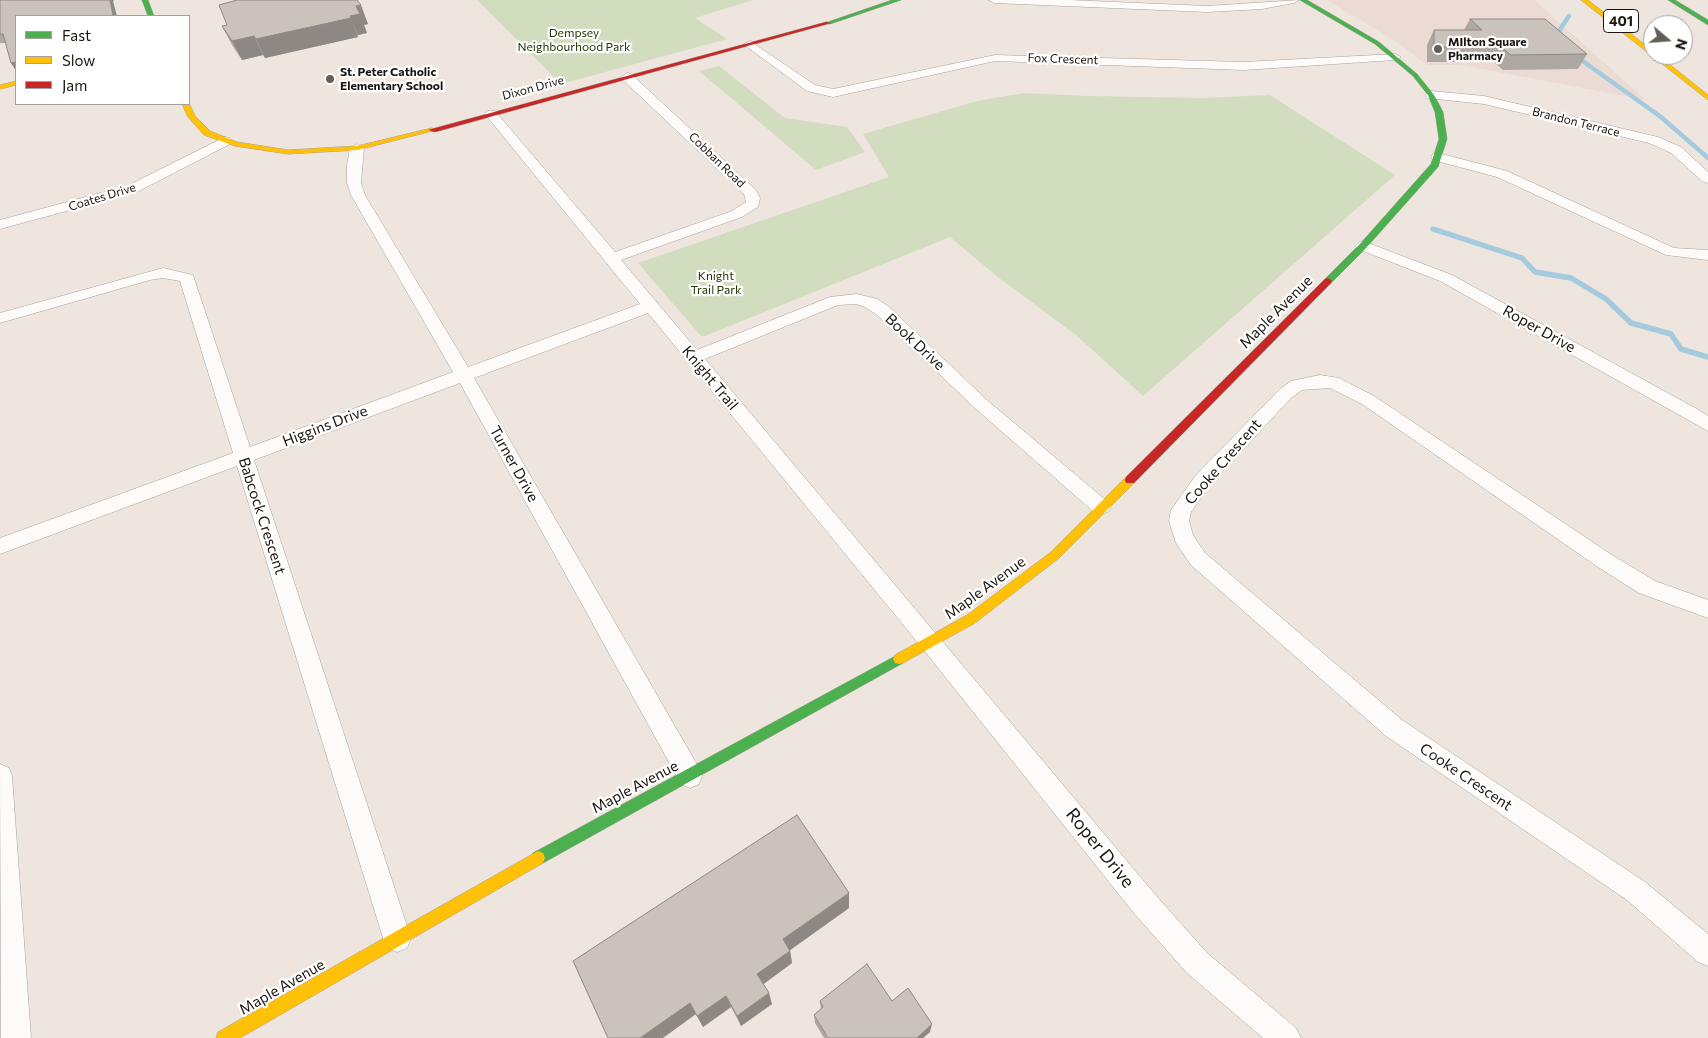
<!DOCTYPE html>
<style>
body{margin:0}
#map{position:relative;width:1708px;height:1038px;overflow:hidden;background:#eee6de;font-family:Commissioner,sans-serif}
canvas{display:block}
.legend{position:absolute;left:15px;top:15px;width:175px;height:90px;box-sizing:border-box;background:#fff;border:1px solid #a3a19f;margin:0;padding:6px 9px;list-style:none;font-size:15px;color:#1a1510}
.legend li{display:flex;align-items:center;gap:10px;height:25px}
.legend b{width:25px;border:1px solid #a3a19f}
.north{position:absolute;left:1643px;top:15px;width:50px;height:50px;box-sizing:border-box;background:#fff;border:1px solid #a3a19f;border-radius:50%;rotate:108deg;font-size:14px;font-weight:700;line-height:20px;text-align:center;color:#1a1510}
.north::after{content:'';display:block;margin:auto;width:18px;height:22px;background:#645e58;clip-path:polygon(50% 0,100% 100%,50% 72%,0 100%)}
</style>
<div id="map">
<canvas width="1708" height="1038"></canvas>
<ul class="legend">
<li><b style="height:6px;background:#4caf50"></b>Fast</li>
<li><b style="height:6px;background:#ffc107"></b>Slow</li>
<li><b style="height:6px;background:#c62828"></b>Jam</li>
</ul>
<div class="north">N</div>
</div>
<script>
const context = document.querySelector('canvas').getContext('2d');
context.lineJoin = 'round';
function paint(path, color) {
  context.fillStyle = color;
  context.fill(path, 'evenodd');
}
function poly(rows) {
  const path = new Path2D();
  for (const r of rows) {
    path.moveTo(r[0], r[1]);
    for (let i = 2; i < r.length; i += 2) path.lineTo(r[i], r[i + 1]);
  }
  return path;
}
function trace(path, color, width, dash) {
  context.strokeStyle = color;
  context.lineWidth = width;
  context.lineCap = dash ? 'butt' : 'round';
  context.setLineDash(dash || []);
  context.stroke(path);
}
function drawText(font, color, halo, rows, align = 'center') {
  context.font = font + ' Commissioner,sans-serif';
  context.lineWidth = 4.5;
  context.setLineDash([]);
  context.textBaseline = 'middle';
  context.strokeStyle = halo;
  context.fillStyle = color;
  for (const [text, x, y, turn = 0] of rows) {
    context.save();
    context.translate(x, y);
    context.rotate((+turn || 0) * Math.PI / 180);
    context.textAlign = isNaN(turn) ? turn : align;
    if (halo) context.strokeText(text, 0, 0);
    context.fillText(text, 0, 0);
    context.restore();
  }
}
paint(poly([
 [1327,0,1534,0,1646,100,1461,65,1427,65,1397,42]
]), '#ecdad4');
paint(poly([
 [477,0,753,0,695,18,727,39,561,84],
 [719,66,785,118,847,127,865,152,816,170,699,71],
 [1023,93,1087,96,1202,98,1270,95,1395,175,1143,396,1076,335,999,278,950,237,705,336,701,336,638,263,889,177,863,134,977,101]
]), '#d1ddbe');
trace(poly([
 [1555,37,1569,16],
 [1577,57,1661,117,1708,158]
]), '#a4cadd', 4.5);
trace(poly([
 [1433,229,1522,258,1535,272,1571,278,1606,299,1631,323,1671,334,1681,349,1708,357]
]), '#a4cadd', 5.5);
const street = poly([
 [989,0,1069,0,1207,6,1299,0,1294,3,1262,9,1207,12,994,3,989,0],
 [750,41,815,85,833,89,995,55,1244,62,1395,54,1401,57,1395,60,1244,70,995,61,833,97,807,91,746,46,744,44,750,41],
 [627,73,631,74,755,189,760,198,758,207,742,217,621,260,697,350,830,297,857,294,877,299,888,306,988,401,1108,502,1111,507,1108,512,1101,514,1094,512,976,409,876,314,865,307,856,304,838,305,705,359,1153,892,1207,953,1296,1028,1301,1038,1263,1038,1187,973,1133,912,923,649,648,313,474,378,699,768,702,776,699,784,690,788,681,784,460,383,254,460,411,938,407,948,397,952,387,948,383,938,237,466,0,554,0,538,233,453,180,281,163,278,150,280,0,323,0,313,163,268,193,275,250,447,453,372,351,195,347,183,347,165,350,148,357,144,364,148,361,183,365,195,468,367,640,304,485,114,487,111,495,111,615,252,732,211,746,202,744,194,623,80,621,77,627,73],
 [1431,91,1484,96,1658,137,1681,147,1708,172,1708,183,1703,182,1671,153,1649,143,1484,104,1427,98,1425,95,1431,91],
 [225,137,230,138,232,141,230,144,137,192,0,229,0,220,127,186,225,137],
 [1438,153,1507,171,1674,248,1708,250,1708,260,1666,255,1497,177,1433,160,1431,157,1433,154,1438,153],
 [1363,241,1452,275,1697,409,1708,416,1708,431,1440,281,1358,249,1355,246,1358,243,1363,241],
 [1320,375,1339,378,1374,396,1612,555,1655,581,1708,600,1708,618,1639,593,1598,567,1362,404,1330,388,1302,390,1291,398,1210,485,1191,512,1189,521,1193,535,1205,553,1402,720,1645,882,1708,934,1708,966,1698,962,1627,900,1386,736,1191,565,1176,543,1169,521,1171,510,1196,475,1279,390,1291,381,1320,375],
 [0,764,9,768,12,776,31,1038,1,1038,0,764]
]);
const fast = poly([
 [142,0,148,0,154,16,148,16,142,0],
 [892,0,901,0,830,24,825,23,892,0],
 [1300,0,1307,0,1379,42,1417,74,1434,95,1443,112,1447,139,1438,167,1366,248,1331,283,1328,284,1324,281,1325,279,1360,244,1431,164,1439,139,1435,112,1428,95,1413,76,1375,44,1300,0],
 [1668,0,1675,0,1708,20,1708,25,1668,0],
 [899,654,903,655,905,659,903,663,543,863,538,865,533,863,531,858,533,853,899,654]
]);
const slow = poly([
 [1581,0,1588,0,1653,51,1653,55,1658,55,1708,95,1708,100,1581,0],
 [16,81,16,85,0,89,0,85,16,81],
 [189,103,195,116,210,131,237,142,288,150,357,146,432,128,436,130,357,150,288,154,235,146,204,135,188,117,182,104,189,103],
 [1130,476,1134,477,1135,480,1134,483,1059,558,975,623,903,663,899,664,895,663,893,659,895,655,967,615,1051,552,1126,477,1130,476],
 [538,851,543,853,545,858,543,863,240,1038,216,1038,218,1032,538,851]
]);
const jam = poly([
 [826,22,831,23,435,132,428,130,826,22],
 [1328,278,1332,281,1331,283,1134,483,1126,483,1125,480,1126,477,1325,279,1328,278]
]);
trace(street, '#a8a29b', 1);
trace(fast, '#a8a29b', 1);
trace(slow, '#a8a29b', 1);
trace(jam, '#a8a29b', 1);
paint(street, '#fcfbfa');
paint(fast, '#4caf50');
paint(slow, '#ffc107');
paint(jam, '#c62828');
paint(poly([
 [0,0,113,1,6,43,0,43],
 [357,0,368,24,364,25,367,33,358,35,358,37,265,58,263,55,242,60,232,45,222,26],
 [1470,19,1587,54,1578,69,1503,70,1494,62,1427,62,1427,45,1434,30,1464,30],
 [849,908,790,950,792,963,763,984,772,1004,741,1026,731,1007,703,1027,696,1014,608,1038],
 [820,1001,892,1001,930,1032,923,1038,824,1038,815,1023,814,1015,821,1009]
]), '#aea8a2');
paint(poly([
 [110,0,114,0,113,1,117,16,113,16],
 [361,5,368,24,364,25,367,33,358,35,350,16,356,6],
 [351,18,358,37,265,58,256,39],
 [254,36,263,55,242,60,232,41],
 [16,62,16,71,11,63],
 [849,893,849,908,786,953,783,939],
 [790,951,792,963,761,986,757,974],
 [769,993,772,1004,741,1026,737,1016],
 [726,996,731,1007,703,1027,697,1016],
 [690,1003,696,1014,663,1038,640,1038],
 [932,1024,930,1032,923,1038,917,1038]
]), '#8d8884');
const building = poly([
 [0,0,110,0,113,16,16,16,16,62,11,63,3,34,0,34,0,0],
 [237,0,357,0,361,5,356,6,360,14,350,16,351,18,256,39,254,36,232,41,222,26,227,25,219,5,237,0],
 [1470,19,1545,19,1587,54,1511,55,1501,47,1434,47,1434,30,1482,30,1470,19],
 [797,815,849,893,783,939,790,951,757,974,769,993,737,1016,726,996,697,1016,690,1003,640,1038,608,1038,573,961,797,815],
 [867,964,892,1001,908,988,932,1024,917,1038,828,1038,814,1015,823,1007,820,1001,867,964]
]);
paint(building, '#cac3bc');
trace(building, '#8d8884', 1);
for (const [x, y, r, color] of [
 [1438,49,5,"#645e58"],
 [330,79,5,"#645e58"]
]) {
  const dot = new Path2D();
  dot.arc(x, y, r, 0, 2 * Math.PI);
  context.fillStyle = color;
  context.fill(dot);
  trace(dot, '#fff', 2);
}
drawText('12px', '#213903', '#fff', [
 ["Dempsey",574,33],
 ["Neighbourhood Park",574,47],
 ["Knight",716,276],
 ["Trail Park",716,290]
]);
drawText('bold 12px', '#1a1510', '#fff', [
 ["MIlton Square",1448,42],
 ["Pharmacy",1448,56],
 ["St. Peter Catholic",340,72],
 ["Elementary School",340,86]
], 'left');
drawText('12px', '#1a1510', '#fff', [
 ["Fox Crescent",1063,59,2],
 ["Dixon Drive",533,88,-15],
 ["Brandon Terrace",1576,122,14],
 ["Cobban Road",717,160,44],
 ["Coates Drive",102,197,-17]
]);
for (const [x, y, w] of [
 [1621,21,35]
]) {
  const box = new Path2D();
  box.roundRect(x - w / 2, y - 11.5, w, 23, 4);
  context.fillStyle = '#fff';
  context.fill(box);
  trace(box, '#1a1510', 1);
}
drawText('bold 14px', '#1a1510', null, [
 ["401",1621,21]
]);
drawText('15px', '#1a1510', '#fff', [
 ["Maple Avenue",1276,312,-45],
 ["Roper Drive",1539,329,29],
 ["Book Drive",915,342,43],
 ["Knight Trail",710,378,50],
 ["Higgins Drive",325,426,-21],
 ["Cooke Crescent",1223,462,-49],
 ["Turner Drive",514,464,61],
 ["Babcock Crescent",262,516,72],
 ["Maple Avenue",985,588,-36],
 ["Cooke Crescent",1466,777,34],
 ["Maple Avenue",635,787,-28],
 ["Maple Avenue",282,987,-30]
]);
drawText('18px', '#1a1510', '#fff', [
 ["Roper Drive",1100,848,51]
]);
</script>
